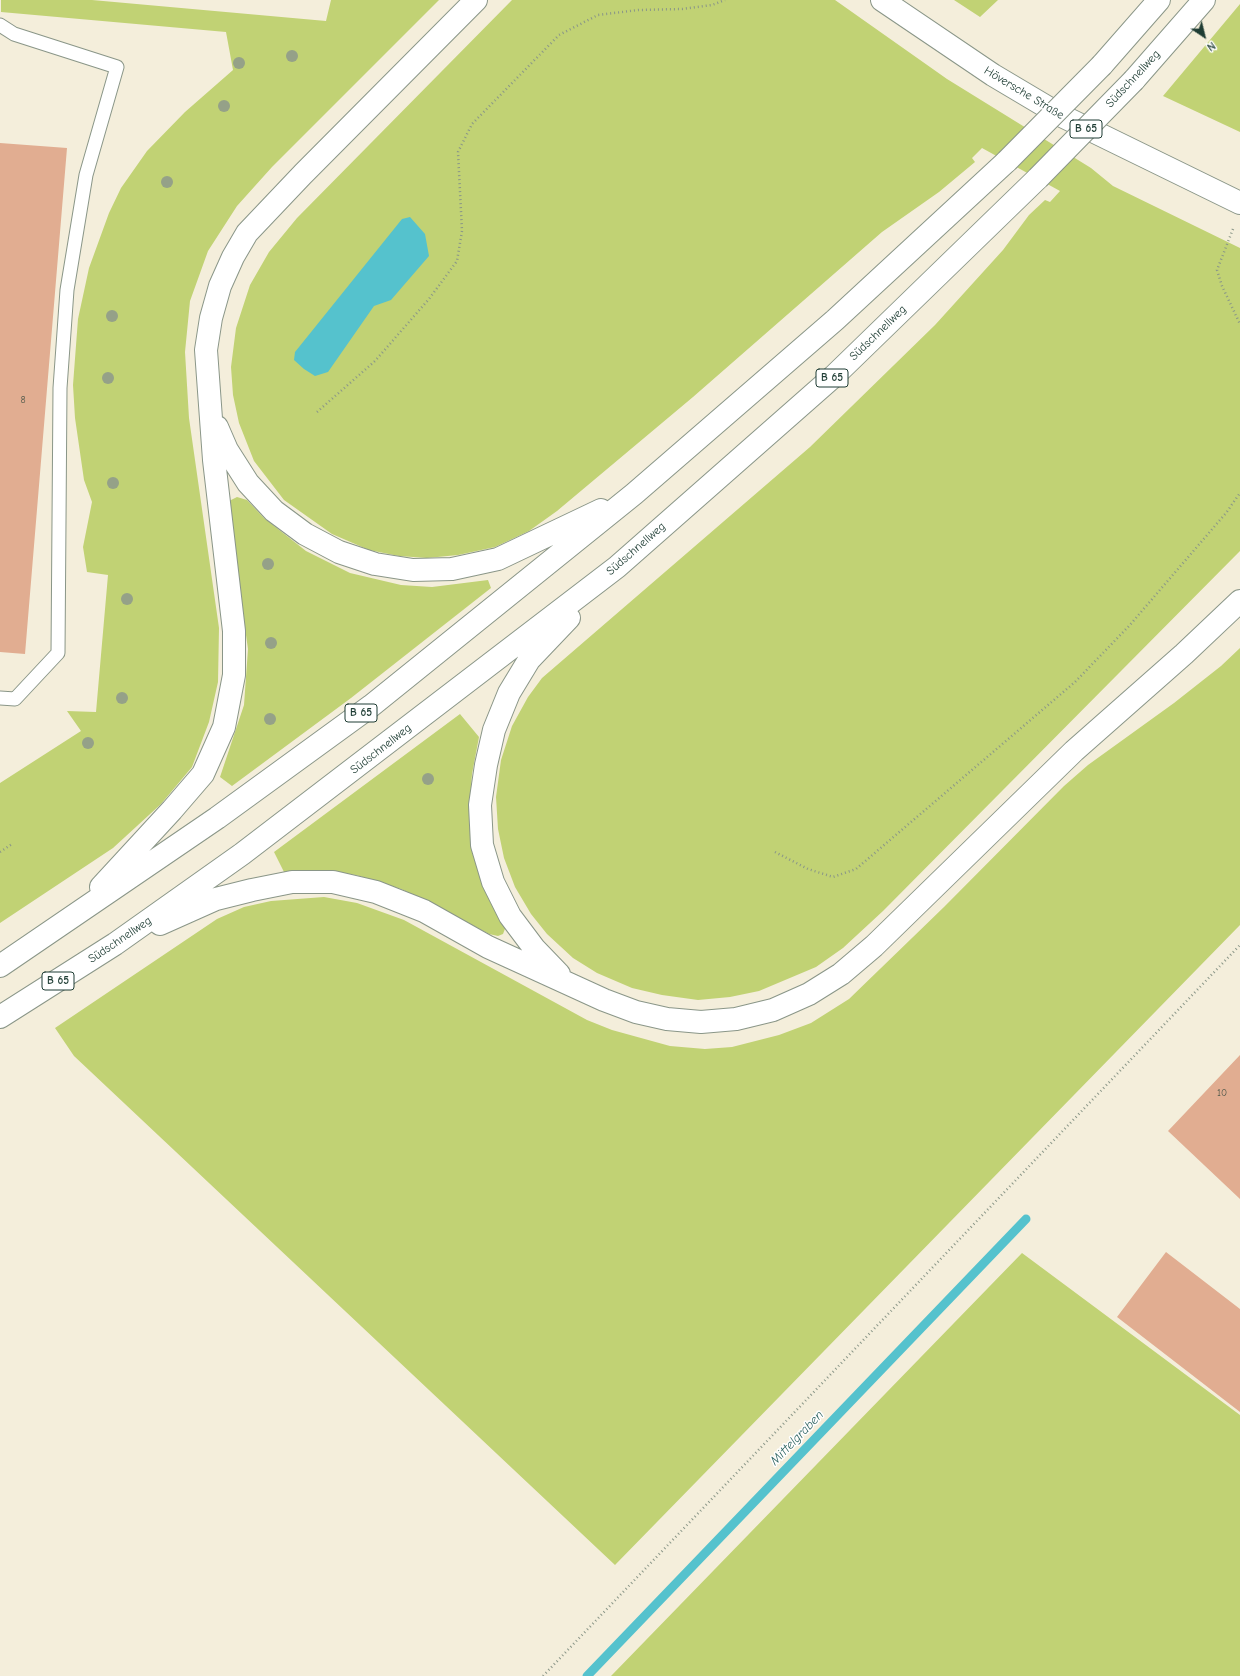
<!DOCTYPE html>
<meta charset="utf-8">
<style>
body{margin:0}
#map{position:relative;width:1240px;height:1676px;overflow:hidden;background:#f4eedb;font-family:"Comic Neue",sans-serif}
canvas{display:block}
.north{position:absolute;left:1184px;top:16px;width:40px;height:40px;-webkit-text-stroke:3px #fff;paint-order:stroke;rotate:145deg;font-size:11px;font-weight:700;line-height:16px;text-align:center;color:#1f3d34}
.north::after{content:'';display:block;margin:auto;width:14px;height:18px;background:#1f3d34;clip-path:polygon(50% 0,100% 100%,50% 72%,0 100%)}
</style>
<div id="map">
<canvas width="1240" height="1676"></canvas>
<div class="north">N</div>
</div>
<script>
const context = document.querySelector('canvas').getContext('2d');
context.lineJoin = 'round';
function paint(path, color) {
  context.fillStyle = color;
  context.fill(path, 'evenodd');
}
function poly(rows) {
  const path = new Path2D();
  for (const r of rows) {
    path.moveTo(r[0], r[1]);
    for (let i = 2; i < r.length; i += 2) path.lineTo(r[i], r[i + 1]);
  }
  return path;
}
function trace(path, color, width, dash) {
  context.strokeStyle = color;
  context.lineWidth = width;
  context.lineCap = dash ? 'butt' : 'round';
  context.setLineDash(dash || []);
  context.stroke(path);
}
function drawText(font, color, halo, rows, align = 'center') {
  context.font = font + ' "Comic Neue",sans-serif';
  context.lineWidth = 3;
  context.setLineDash([]);
  context.textBaseline = 'middle';
  context.strokeStyle = halo;
  context.fillStyle = color;
  for (const [text, x, y, turn = 0] of rows) {
    context.save();
    context.translate(x, y);
    context.rotate((+turn || 0) * Math.PI / 180);
    context.textAlign = isNaN(turn) ? turn : align;
    if (halo) context.strokeText(text, 0, 0);
    context.fillText(text, 0, 0);
    context.restore();
  }
}
paint(poly([
 [1,0,92,0,326,21,331,0,439,0,272,167,237,206,208,251,190,301,185,352,189,418,219,628,218,682,209,722,192,767,161,804,113,848,0,923,0,783,81,731,67,711,96,712,108,575,87,572,83,547,92,502,84,480,75,418,73,385,78,319,89,268,109,213,121,188,147,151,185,112,233,70,226,32,1,12],
 [512,0,835,0,947,79,1091,168,1113,186,1240,248,1240,551,883,911,843,948,816,967,759,991,730,997,698,1000,662,995,632,988,597,973,573,958,547,934,531,914,515,887,504,858,498,829,496,797,501,760,512,726,528,697,542,678,810,447,935,325,1003,250,1029,215,1045,200,1050,202,1060,191,982,148,972,158,975,162,939,192,882,232,693,397,557,511,529,531,495,547,458,555,427,558,399,556,369,550,332,534,284,500,254,461,239,423,233,395,231,367,236,328,250,285,269,252,297,218],
 [954,0,998,0,980,17],
 [1240,4,1240,132,1163,96],
 [237,497,247,500,264,518,306,551,350,573,401,585,432,587,488,580,491,588,351,698,232,786,220,777,244,705,248,649,227,502],
 [1240,648,1240,925,615,1565,74,1056,55,1028,217,919,244,907,271,901,324,897,357,903,404,920,587,1020,612,1030,670,1046,705,1049,732,1047,779,1035,811,1023,849,999,944,907,1064,786,1088,765,1174,703,1221,666],
 [460,714,479,737,472,774,470,800,506,926,503,934,498,936,489,934,431,903,401,889,356,875,316,871,284,872,274,852],
 [1022,1253,1240,1415,1240,1676,611,1676]
]), '#c1d274');
paint(poly([
 [410,217,425,234,429,256,391,300,374,306,328,372,315,376,304,369,294,360,295,352,402,219]
]), '#55c2cd');
trace(poly([
 [587,1676,1026,1219]
]), '#55c2cd', 9);
paint(poly([
 [0,143,67,148,25,654,0,652],
 [1240,1055,1240,1199,1168,1131],
 [1166,1252,1240,1309,1240,1412,1117,1317]
]), '#e1ad91');
const lane = poly([
 [0,25,14,34,117,67,86,175,67,290,60,388,58,653,15,699,0,698]
]);
const secondary = poly([
 [882,0,993,75,1062,116,1240,203]
]);
const highway = poly([
 [1102,65,1159,0],
 [1134,80,1204,0],
 [217,427,227,450,248,483,274,511,305,534,339,552,375,564,413,570,452,569,498,559,601,510],
 [101,887,172,810,203,774,224,727,234,675,234,631,214,460,206,350,211,318,220,286,233,257,247,233,303,174,476,0],
 [160,924,216,899,252,890,292,882,333,882,376,892,424,911,488,947,604,1000,636,1012,667,1019,701,1022,736,1019,773,1010,809,994,841,974,874,946,1074,751,1184,654,1240,601],
 [0,966,217,818,371,706,634,494,835,320,1007,161],
 [559,974,534,948,510,916,493,882,482,845,480,805,486,765,494,730,509,693,529,660,569,618],
 [0,1017,115,944,242,854,617,567,834,376,1038,178]
]);
trace(lane, '#8a9688', 15);
trace(secondary, '#8a9688', 24);
trace(highway, '#8a9688', 24);
trace(poly([
 [1233,229,1217,270,1222,286,1240,324],
 [317,412,375,361,429,299,457,261,462,231,458,152,472,124,559,35,598,15,638,10,682,9,712,5,725,0],
 [0,852,12,844],
 [775,852,808,869,833,877,856,869,1075,682,1129,626,1226,513,1240,493],
 [543,1676,1240,945]
]), '#8a9688', 2.5, [1, 3]);
trace(lane, '#fff', 13);
trace(secondary, '#fff', 22);
trace(highway, '#fff', 22);
const highwayBridge = poly([
 [1007,161,1102,65],
 [1038,178,1134,80]
]);
trace(highwayBridge, '#8a9688', 24, []);
trace(highwayBridge, '#fff', 22);
context.fillStyle = '#95a188';
for (const [x, y] of [
 [292,56],
 [239,63],
 [224,106],
 [167,182],
 [112,316],
 [108,378],
 [113,483],
 [268,564],
 [127,599],
 [271,643],
 [122,698],
 [270,719],
 [88,743],
 [428,779]
]) {
  context.beginPath();
  context.arc(x, y, 6, 0, 2 * Math.PI);
  context.fill();
}
drawText('10px', '#50594b', null, [
 ["8",23,400],
 ["10",1222,1093]
]);
for (const [x, y, w] of [
 [1086,129,32],
 [832,378,32],
 [361,713,32],
 [58,981,32]
]) {
  const box = new Path2D();
  box.roundRect(x - w / 2, y - 9, w, 18, 3);
  context.fillStyle = '#fff';
  context.fill(box);
  trace(box, '#1f3d34', 1);
}
drawText('bold 11px', '#1f3d34', null, [
 ["B 65",1086,129],
 ["B 65",832,378],
 ["B 65",361,713],
 ["B 65",58,981]
]);
drawText('12px', '#1f3d34', '#fff', [
 ["Südschnellweg",1133,79,-47],
 ["Höversche Straße",1024,93,31],
 ["Südschnellweg",878,333,-44],
 ["Südschnellweg",636,549,-41],
 ["Südschnellweg",381,749,-38],
 ["Südschnellweg",120,940,-34]
]);
drawText('italic 13px', '#2f6562', '#fff', [
 ["Mittelgraben",797,1438,-46]
]);
</script>
